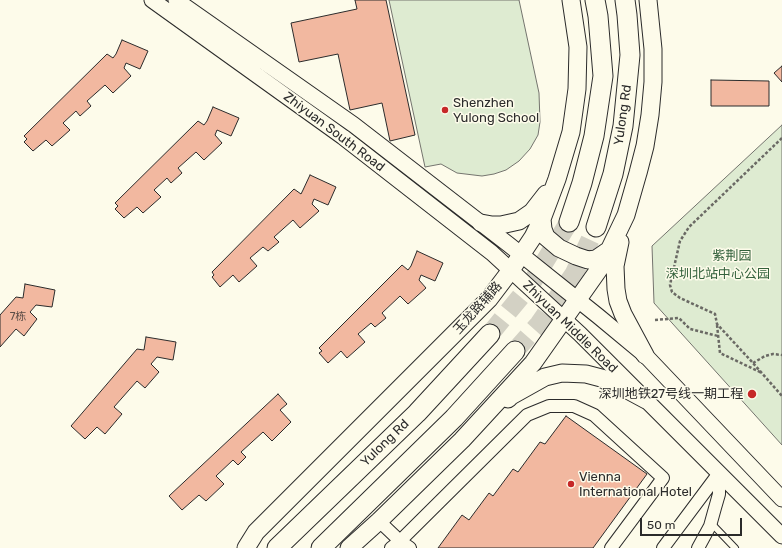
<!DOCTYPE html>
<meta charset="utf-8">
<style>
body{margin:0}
#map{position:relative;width:782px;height:548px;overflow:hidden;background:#fdfbea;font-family:Rubik,sans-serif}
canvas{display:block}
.scale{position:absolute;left:640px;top:518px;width:102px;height:18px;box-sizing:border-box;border:2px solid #2b2b2b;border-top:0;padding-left:5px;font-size:12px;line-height:14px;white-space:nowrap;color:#2b2b2b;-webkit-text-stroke:3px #fdfbea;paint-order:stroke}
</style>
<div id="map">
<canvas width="782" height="548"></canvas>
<div class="scale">50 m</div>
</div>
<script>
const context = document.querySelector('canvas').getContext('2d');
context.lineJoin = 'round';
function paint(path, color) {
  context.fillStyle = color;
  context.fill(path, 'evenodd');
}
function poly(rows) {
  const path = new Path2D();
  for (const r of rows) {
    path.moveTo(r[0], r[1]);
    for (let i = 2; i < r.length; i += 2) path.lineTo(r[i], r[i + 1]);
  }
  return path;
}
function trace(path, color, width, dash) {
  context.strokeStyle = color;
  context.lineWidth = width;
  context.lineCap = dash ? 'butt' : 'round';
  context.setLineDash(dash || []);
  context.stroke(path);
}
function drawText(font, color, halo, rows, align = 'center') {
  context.font = font + ' Rubik,"Noto Sans SC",sans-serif';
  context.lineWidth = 3;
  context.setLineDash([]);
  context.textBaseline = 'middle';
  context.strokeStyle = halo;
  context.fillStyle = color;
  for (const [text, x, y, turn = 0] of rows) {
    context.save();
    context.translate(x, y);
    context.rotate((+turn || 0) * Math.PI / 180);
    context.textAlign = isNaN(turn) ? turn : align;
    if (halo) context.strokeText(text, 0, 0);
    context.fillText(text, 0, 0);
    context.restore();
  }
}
const green = poly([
 [389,0,519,0,539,93,540,122,538,135,530,149,519,161,506,170,494,174,482,176,457,173,441,164,425,167,389,0],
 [782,125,782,445,654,303,652,246,782,125]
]);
paint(green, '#deebd1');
trace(green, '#74746e', 1);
const building = poly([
 [355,0,386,0,415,135,390,141,382,103,350,110,338,54,299,62,291,23,357,9,355,0],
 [122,40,148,51,140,69,126,63,124,68,131,76,113,93,105,85,87,101,91,106,80,116,76,111,63,123,70,130,52,146,46,140,33,151,24,142,27,139,24,136,107,54,113,58,116,54,122,40],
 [782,66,782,82,774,73,782,66],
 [711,80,769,81,769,106,711,106,711,80],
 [213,107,239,118,231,136,217,130,215,135,222,143,204,160,196,152,178,168,182,173,171,183,167,178,154,190,161,197,143,213,137,207,124,218,115,209,118,206,115,203,198,121,204,125,207,121,213,107],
 [310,175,336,187,328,205,314,199,312,204,319,211,300,228,293,220,274,237,279,242,268,251,263,247,250,258,257,266,239,282,233,275,220,287,212,277,214,275,212,272,294,189,301,194,303,190,310,175],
 [417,251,443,263,435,281,421,275,419,280,426,288,408,304,400,296,382,313,386,318,375,327,371,323,358,334,365,342,347,358,341,351,328,363,319,353,322,351,319,348,402,265,408,270,411,266,417,251],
 [25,284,55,290,52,307,36,305,30,312,37,319,24,336,16,329,0,347,0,315,16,297,23,298,25,284],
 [146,337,176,342,173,360,157,357,151,364,159,372,145,388,137,381,114,407,122,414,105,434,97,427,85,439,71,426,137,349,144,350,146,337],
 [278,394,287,404,280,410,291,422,272,441,263,432,241,452,246,457,238,465,233,460,216,476,224,484,206,501,199,495,182,510,169,496,278,394],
 [566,416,647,474,593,548,438,548,462,515,469,520,489,493,493,496,513,469,518,472,540,442,545,444,566,416]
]);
paint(building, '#f2b8a0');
trace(building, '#2b2b2b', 1);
trace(poly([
 [490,334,531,284,569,222],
 [515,351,539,324,574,274,596,227]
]), '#d3d1c4', 19, [19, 10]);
const service = poly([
 [711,523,735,548]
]);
const minor = poly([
 [379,521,400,541,410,548],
 [391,548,400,541,527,415,549,406,574,406,594,415,663,478,611,548],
 [663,548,719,473],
 [698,548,710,526,715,508,719,494,719,473]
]);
const tertiary = poly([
 [152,0,343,137,492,253,580,334,782,536],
 [176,0,354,125,508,244,598,316,645,355,782,499]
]);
const secondary = poly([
 [542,219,543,229,546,237,559,248,576,256,588,260,596,259,609,250],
 [481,223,492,225,501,225,519,221,532,212,546,194],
 [620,242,615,266,616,289,618,301,623,314,645,355],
 [508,399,511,396,545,377,562,373,586,374,605,379,620,386,646,400],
 [246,548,256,532,489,299,511,270,533,237,542,219,557,179,571,132,577,89,578,47,571,0],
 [349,548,379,521,462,440,533,363,602,265,626,215,638,173,645,146,650,115,653,82,653,49,648,0]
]);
const primary = poly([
 [569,222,582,183,594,136,603,76,598,16,595,0],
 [596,227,613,174,623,126,630,55,627,15,625,0],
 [277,548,417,413,490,334],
 [321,548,454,418,515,351]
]);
trace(service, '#2b2b2b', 8);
trace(minor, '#2b2b2b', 14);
trace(tertiary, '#2b2b2b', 17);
trace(secondary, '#2b2b2b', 19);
trace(primary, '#2b2b2b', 21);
trace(poly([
 [782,138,689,227,680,241,670,285,672,292,680,298,715,314,717,324,753,363,782,396],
 [655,320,679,318,690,329,718,336],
 [717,325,720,353,762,373],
 [753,363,765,356,773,354,782,355]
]), '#6a6964', 2.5, [3, 2]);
trace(service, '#fdfbea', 6);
trace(minor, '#fdfbea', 12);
trace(tertiary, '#fdfbea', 15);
trace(secondary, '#fdfbea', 17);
trace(primary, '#fdfbea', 19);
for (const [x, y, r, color] of [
 [445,110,4,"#c62828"],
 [752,394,5,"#c62828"],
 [571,484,4,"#c62828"]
]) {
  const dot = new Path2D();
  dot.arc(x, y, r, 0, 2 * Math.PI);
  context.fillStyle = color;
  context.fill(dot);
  trace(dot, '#fdfbea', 1.5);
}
drawText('11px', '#5d4e48', null, [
 ["7栋",18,317]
]);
drawText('13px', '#2b2b2b', '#fdfbea', [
 ["Shenzhen",453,103],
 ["Yulong School",453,118],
 ["深圳地铁27号线一期工程",743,394,"right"],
 ["Vienna",579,477],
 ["International Hotel",579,492]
], 'left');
drawText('13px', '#2b2b2b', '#fdfbea', [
 ["Yulong Rd",623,115,-82],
 ["Zhiyuan South Road",334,132,37],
 ["玉龙路辅路",478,308,-48],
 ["Zhiyuan Middle Road",570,327,44],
 ["Yulong Rd",385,443,-44]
]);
drawText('13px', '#34623c', '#fdfbea', [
 ["紫荆园",732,256],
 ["深圳北站中心公园",718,274]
]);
</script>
